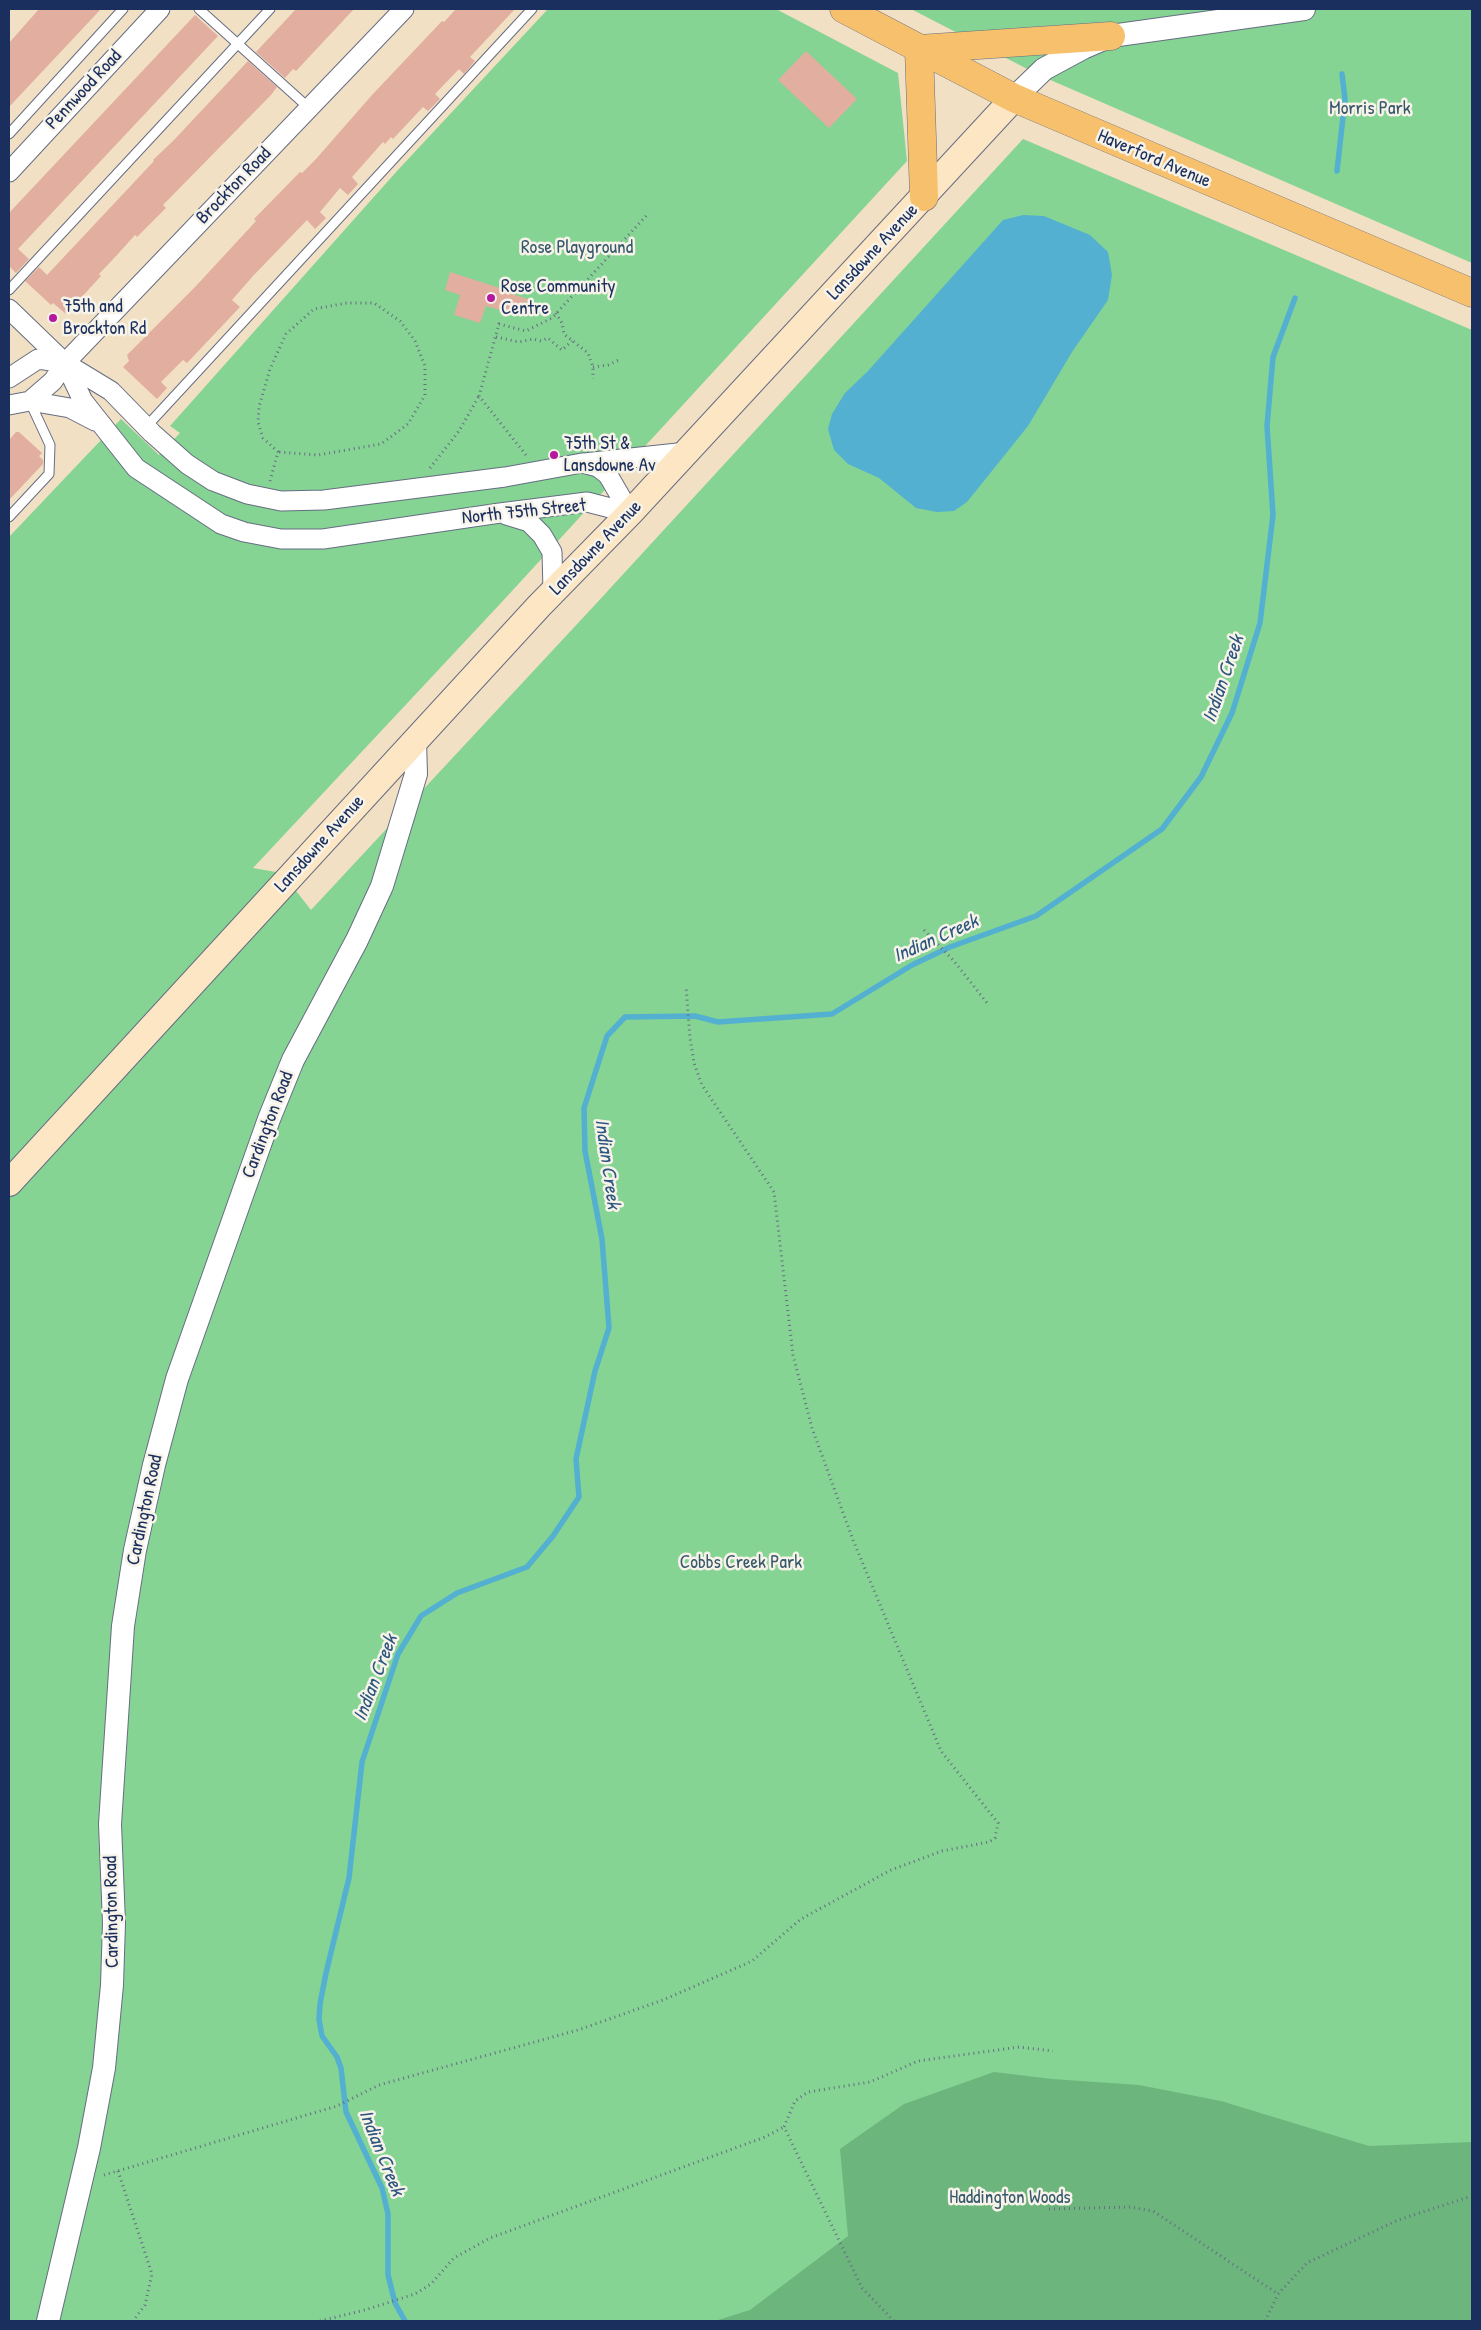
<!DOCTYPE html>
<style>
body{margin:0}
#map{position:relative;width:1481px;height:2330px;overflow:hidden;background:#f1e0c4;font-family:"Patrick Hand",sans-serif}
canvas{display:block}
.frame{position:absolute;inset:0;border:10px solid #1b2f5e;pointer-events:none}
</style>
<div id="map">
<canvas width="1481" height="2330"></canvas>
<div class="frame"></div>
</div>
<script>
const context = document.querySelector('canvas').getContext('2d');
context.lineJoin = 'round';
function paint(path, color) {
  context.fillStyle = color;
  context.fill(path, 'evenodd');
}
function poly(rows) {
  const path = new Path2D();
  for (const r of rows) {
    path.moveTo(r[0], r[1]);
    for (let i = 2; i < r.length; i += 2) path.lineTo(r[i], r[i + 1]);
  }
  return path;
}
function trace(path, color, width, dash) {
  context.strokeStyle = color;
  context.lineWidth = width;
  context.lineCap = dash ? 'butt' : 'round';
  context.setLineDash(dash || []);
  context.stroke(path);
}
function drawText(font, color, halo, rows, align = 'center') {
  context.font = font + ' "Patrick Hand",sans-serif';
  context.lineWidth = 5;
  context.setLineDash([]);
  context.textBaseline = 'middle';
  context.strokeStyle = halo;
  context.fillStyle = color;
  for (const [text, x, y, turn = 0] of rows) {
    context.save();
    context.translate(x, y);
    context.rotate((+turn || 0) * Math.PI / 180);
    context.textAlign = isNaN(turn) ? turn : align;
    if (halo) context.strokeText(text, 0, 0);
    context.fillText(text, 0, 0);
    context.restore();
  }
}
paint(poly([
 [548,9,776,9,898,73,907,161,500,604,253,868,282,873,311,910,593,607,1023,139,1472,330,1472,2321,9,2321,9,537,121,419,159,455,180,433,170,426,397,171],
 [911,9,1472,9,1472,263,1039,75]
]), '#85d493');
paint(poly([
 [994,2072,1052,2079,1139,2085,1221,2101,1369,2146,1472,2142,1472,2321,715,2321,750,2310,848,2236,840,2149,904,2104]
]), '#6cb67d');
paint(poly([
 [1023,215,1044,216,1090,235,1108,252,1112,275,1108,300,1072,352,1028,426,967,502,954,511,937,512,916,508,879,478,848,464,834,450,828,429,832,414,845,393,868,371,1003,220]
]), '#53b0d1');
trace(poly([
 [1337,171,1345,99,1342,74],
 [405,2321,395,2303,388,2275,388,2214,382,2188,346,2112,341,2068,337,2057,322,2036,319,2019,320,2004,326,1973,349,1878,362,1762,398,1654,421,1616,457,1593,527,1567,553,1536,579,1497,576,1459,595,1371,609,1328,602,1239,585,1151,584,1108,607,1036,625,1017,695,1016,718,1022,832,1014,912,965,950,947,1036,916,1162,829,1201,777,1232,713,1260,623,1273,515,1267,426,1273,357,1295,298]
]), '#53b0d1', 5.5);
paint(poly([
 [39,9,101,9,9,107,9,43],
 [296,9,354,9,296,71,293,69,285,78,256,52],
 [456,9,515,9,470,57,475,61,464,74,459,69,435,94,440,99,428,111,423,107,393,139,391,137,385,144,383,142,352,177,358,184,348,195,340,188,320,212,326,218,315,229,307,220,253,276,232,300,240,307,187,363,183,360,161,382,167,388,157,399,123,367,129,361,127,355,196,286,256,221,254,219,300,172,302,173,316,159,372,95,442,21,444,22],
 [195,15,218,36,18,249,29,259,16,273,9,266,9,213],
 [806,51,857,99,829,128,778,80],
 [248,61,277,87,271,95,163,205,166,208,137,237,135,235,117,255,99,274,101,276,66,314,53,303,51,305,25,281,39,267,47,275,154,161,153,160,174,140],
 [450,272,506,290,506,292,528,299,522,316,486,306,480,323,454,315,460,295,445,290],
 [16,432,19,432,42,453,39,456,43,460,43,464,9,500,9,440]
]), '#e1aea0');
const service = poly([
 [199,9,309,108],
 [9,134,123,9],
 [9,290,270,9],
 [146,427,532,9],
 [9,517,49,474,50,445,30,402]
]);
const minor = poly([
 [9,172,160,9],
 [9,309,65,363,111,391,152,433,187,464,213,481,247,494,281,501,324,500,505,477,582,463,598,467,608,475,630,513],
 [65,363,83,401,136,468,221,524,244,532,281,539,323,539,500,513,587,502,630,513],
 [9,378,38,359,65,363],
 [30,401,70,408,95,421],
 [9,405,30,401,53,381,65,363,404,9],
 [584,463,687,452],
 [506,515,529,522,542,535,552,552,553,591]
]);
const tertiary = poly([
 [1014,98,1044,69,1083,48,1111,36,1304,9],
 [48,2321,89,2148,104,2068,112,1985,114,1923,110,1824,123,1626,135,1550,154,1465,177,1379,269,1119,293,1060,357,940,382,886,416,774,415,740]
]);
const secondary = poly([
 [9,1183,539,606,630,513,1014,98]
]);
const primary = poly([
 [844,9,1014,98,1472,293],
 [919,49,1111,36],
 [919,49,924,197]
]);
trace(service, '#666d82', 11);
trace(minor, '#666d82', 21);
trace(tertiary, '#666d82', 24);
trace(secondary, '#666d82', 28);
trace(primary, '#666d82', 29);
trace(poly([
 [556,313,562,323,564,334,588,353,593,367,593,379],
 [496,337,519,342,533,339,541,341,548,338,562,350,572,341],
 [593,367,608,365,621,359],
 [526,455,479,396,499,324,526,331,552,318,647,215],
 [430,468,459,431,479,396],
 [270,481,278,452,263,438,258,422,259,407,270,369,286,334,314,309,347,303,374,303,400,321,415,341,425,366,425,395,408,424,381,444,318,455,278,452],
 [924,930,954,961,987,1003],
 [118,2171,152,2274,145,2305,133,2321],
 [104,2175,337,2106,379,2085,578,2030,663,2000,752,1961,801,1919,891,1870,942,1851,989,1842,995,1838,998,1823,941,1751,853,1540,812,1428,793,1355,774,1192,702,1085,694,1063,690,1038,686,987],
 [1049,2209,1130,2207,1153,2211,1278,2294],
 [320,2321,365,2310,415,2294,431,2284,454,2258,490,2238,765,2137,784,2127],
 [894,2321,862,2288,784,2127,795,2101,808,2092,870,2082,918,2061,1019,2047,1053,2051],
 [1265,2321,1278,2294,1307,2263,1398,2220,1472,2196]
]), '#666d82', 3, [1, 4]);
trace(service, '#fff', 9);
trace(minor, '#fff', 19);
trace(tertiary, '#fff', 22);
trace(secondary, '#fce6c4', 26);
trace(primary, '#f7c06c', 28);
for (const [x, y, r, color] of [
 [491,298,5,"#b5179e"],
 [53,318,5,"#b5179e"],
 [554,455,5,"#b5179e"]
]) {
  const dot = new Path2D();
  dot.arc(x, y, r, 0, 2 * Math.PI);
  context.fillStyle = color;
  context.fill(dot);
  trace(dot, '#f7f3e8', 2);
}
drawText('19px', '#1b2f5e', '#f7f3e8', [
 ["Pennwood Road",84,90,-47],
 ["Haverford Avenue",1154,159,23],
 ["Brockton Road",234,186,-46],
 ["Lansdowne Avenue",873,252,-47],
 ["North 75th Street",524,512,-6],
 ["Lansdowne Avenue",596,548,-46],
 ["Lansdowne Avenue",320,844,-48],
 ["Cardington Road",268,1125,-69],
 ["Cardington Road",145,1510,-78],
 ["Cardington Road",112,1912,-91]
]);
drawText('19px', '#36586b', '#f7f3e8', [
 ["Morris Park",1370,109],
 ["Rose Playground",577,248],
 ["Cobbs Creek Park",741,1563],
 ["Haddington Woods",1010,2198]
]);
drawText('19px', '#1b2f5e', '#f7f3e8', [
 ["Rose Community",501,287],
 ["Centre",501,309],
 ["75th and",63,307],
 ["Brockton Rd",63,329],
 ["75th St &",564,444],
 ["Lansdowne Av",564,466]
], 'left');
drawText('italic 20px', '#2c5680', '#f7f3e8', [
 ["Indian Creek",1224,679,-71],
 ["Indian Creek",936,939,-24],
 ["Indian Creek",607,1164,82],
 ["Indian Creek",376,1678,-69],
 ["Indian Creek",381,2153,68]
]);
</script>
